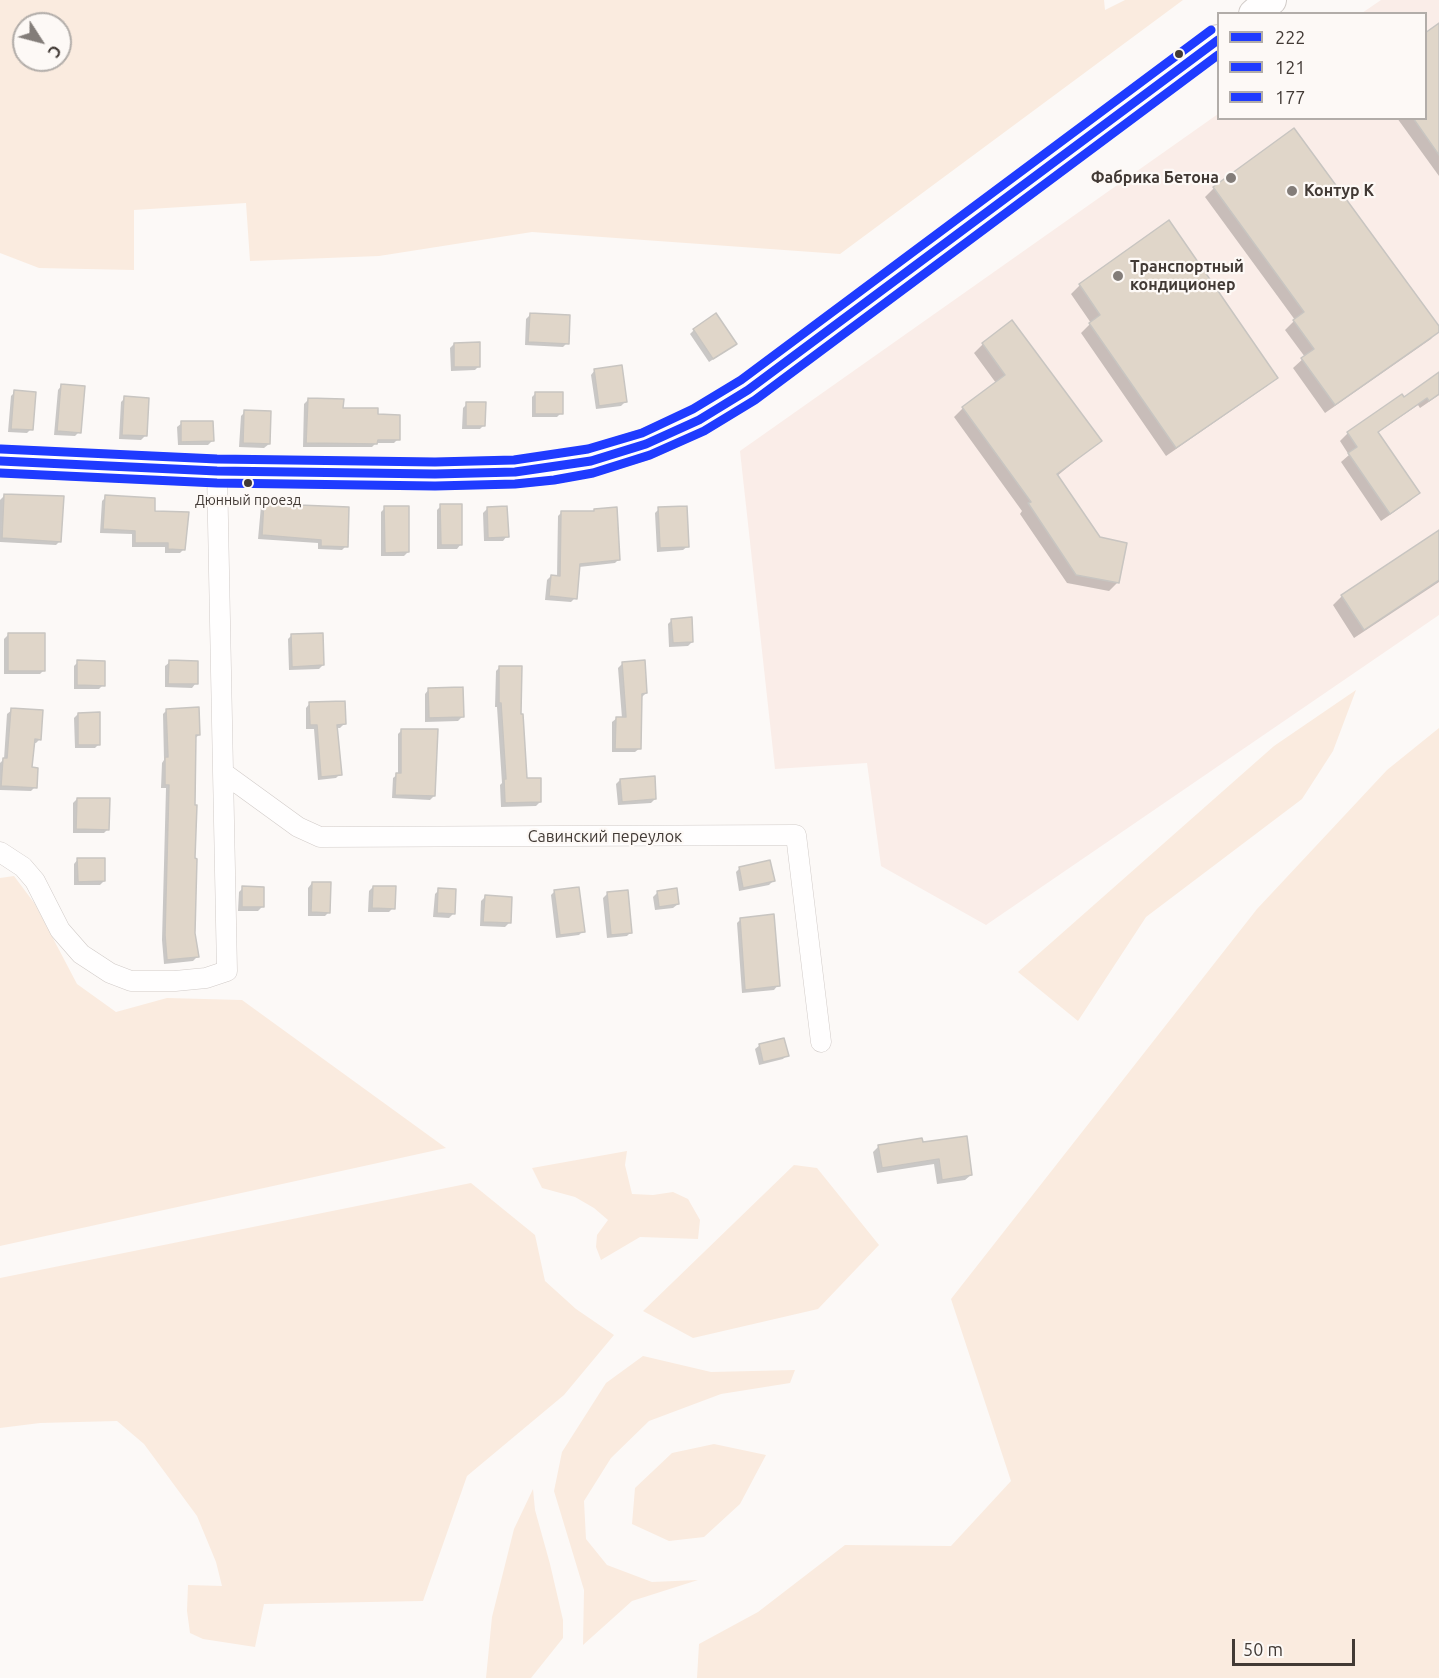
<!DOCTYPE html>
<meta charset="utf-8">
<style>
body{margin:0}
#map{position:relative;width:1439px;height:1678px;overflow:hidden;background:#fcf9f7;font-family:Ubuntu,sans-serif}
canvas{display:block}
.legend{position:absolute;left:1217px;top:12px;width:210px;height:108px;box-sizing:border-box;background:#fdf9f6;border:2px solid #b2ada9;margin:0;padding:8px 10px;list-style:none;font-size:18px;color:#423a35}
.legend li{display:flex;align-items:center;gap:12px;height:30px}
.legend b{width:30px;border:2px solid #b2ada9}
.north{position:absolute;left:12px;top:12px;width:60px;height:60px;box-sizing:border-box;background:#fdf9f6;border:2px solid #b2ada9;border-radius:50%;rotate:126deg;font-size:16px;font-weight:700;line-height:24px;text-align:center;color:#423a35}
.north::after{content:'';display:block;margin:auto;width:21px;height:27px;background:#837d79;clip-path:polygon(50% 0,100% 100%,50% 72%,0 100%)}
.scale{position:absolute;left:1232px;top:1639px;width:123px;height:27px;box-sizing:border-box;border:3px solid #423a35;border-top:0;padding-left:8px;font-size:18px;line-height:21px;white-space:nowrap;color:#423a35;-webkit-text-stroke:4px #fdf9f6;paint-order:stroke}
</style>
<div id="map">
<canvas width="1439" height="1678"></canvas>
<ul class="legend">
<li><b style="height:8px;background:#1f3bff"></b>222</li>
<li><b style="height:8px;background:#1f3bff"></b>121</li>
<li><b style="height:8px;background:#1f3bff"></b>177</li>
</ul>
<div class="north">С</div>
<div class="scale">50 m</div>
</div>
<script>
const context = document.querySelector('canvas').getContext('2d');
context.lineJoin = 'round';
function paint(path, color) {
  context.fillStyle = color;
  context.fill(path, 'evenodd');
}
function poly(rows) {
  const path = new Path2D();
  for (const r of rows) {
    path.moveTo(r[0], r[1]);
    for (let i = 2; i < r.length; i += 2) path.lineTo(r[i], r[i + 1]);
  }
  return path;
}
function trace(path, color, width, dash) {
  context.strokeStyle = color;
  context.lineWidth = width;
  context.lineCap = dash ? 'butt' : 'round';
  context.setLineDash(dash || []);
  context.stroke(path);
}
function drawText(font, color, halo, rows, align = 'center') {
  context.font = font + ' Ubuntu,sans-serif';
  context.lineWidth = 4.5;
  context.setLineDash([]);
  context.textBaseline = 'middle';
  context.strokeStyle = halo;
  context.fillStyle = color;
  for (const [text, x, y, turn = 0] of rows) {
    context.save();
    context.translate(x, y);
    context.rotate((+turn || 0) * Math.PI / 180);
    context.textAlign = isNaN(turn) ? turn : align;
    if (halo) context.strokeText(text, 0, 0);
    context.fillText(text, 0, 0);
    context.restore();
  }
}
paint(poly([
 [1381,0,1439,0,1439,615,986,925,881,866,867,763,775,769,740,451,1218,114,1218,118,1426,118,1426,14,1362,13]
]), '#faede8');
paint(poly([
 [0,0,1104,0,1105,10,1125,0,1183,0,840,254,532,232,379,256,250,261,246,203,134,210,134,270,39,268,0,253],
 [24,24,60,24,60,60,24,60],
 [1356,690,1333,751,1302,799,1146,917,1078,1021,1018,972,1274,746],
 [1439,728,1439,1678,697,1678,699,1644,758,1612,845,1545,951,1546,1011,1481,951,1299,1257,909,1387,770],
 [14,876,35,904,77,984,116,1012,167,998,242,1000,446,1148,0,1246,0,878],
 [627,1151,625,1165,632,1194,653,1195,673,1192,688,1199,700,1220,698,1239,640,1237,601,1260,596,1247,597,1235,608,1220,594,1208,575,1197,542,1188,532,1168],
 [794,1165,817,1168,879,1245,818,1309,693,1338,643,1311],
 [471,1183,535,1235,545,1281,576,1309,614,1335,564,1395,467,1476,423,1601,264,1604,255,1647,203,1639,190,1633,187,1611,188,1585,222,1586,216,1562,197,1516,144,1444,117,1421,40,1423,0,1428,0,1278],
 [643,1356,711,1372,795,1370,790,1383,721,1394,649,1421,611,1458,584,1501,586,1539,607,1565,652,1582,698,1580,632,1601,583,1645,584,1590,554,1491,562,1452,606,1383],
 [714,1444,766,1455,740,1504,704,1537,669,1541,632,1524,635,1488,672,1453],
 [533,1489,535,1510,550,1564,563,1620,563,1638,531,1678,486,1678,492,1617,514,1529]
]), '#faebdf');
paint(poly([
 [1439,25,1439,176,1397,118,1426,118],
 [1294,130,1439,329,1431,339,1325,413,1293,368,1305,357,1285,330,1295,320,1205,197,1214,188],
 [1168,222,1276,377,1267,386,1166,456,1081,333,1091,323,1071,294,1080,285],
 [530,315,567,343,563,347,525,345,526,319],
 [694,330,731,348,709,362,690,334],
 [454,344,479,366,475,370,451,371,450,348],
 [983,344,1100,441,1057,476,1118,582,1109,591,1067,583,1020,514,1022,511,954,417,963,408,996,383,974,353],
 [595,370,625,402,621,406,596,409,591,375],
 [1439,374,1439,395,1420,408,1418,405,1377,433,1418,493,1410,501,1381,521,1341,462,1349,455,1340,441,1348,433,1404,399],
 [62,385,79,432,75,436,54,435,58,390],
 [15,392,31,429,27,433,8,432,11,396],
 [536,393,561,413,557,417,532,417,532,397],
 [125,398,145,436,141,440,119,439,121,402],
 [308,400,342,409,376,416,398,439,394,443,376,443,372,447,303,447,304,404],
 [467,404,484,425,480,429,462,429,463,408],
 [245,412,269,444,264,448,239,447,241,416],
 [182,423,212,441,208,445,178,445,177,427],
 [4,496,60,541,56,545,0,542,0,500],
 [106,497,154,512,184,549,180,553,165,553,165,547,132,547,132,534,100,533,102,501],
 [265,501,298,506,346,546,342,550,318,549,318,543,258,539,261,506],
 [441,506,461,544,457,549,437,549,437,510],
 [385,508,408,552,404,556,381,556,381,512],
 [487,509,507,536,503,541,484,541,483,513],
 [659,509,688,546,683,550,657,552,655,513],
 [562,512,619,559,615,563,579,567,575,598,571,602,545,600,547,580,551,576,557,577,558,516],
 [1439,532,1439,582,1354,638,1333,605,1342,596],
 [672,620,692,642,688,646,669,647,668,624],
 [8,635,44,670,40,674,4,674,4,639],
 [292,635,323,665,319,669,289,670,288,639],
 [78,662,103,685,99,689,74,689,74,666],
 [170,662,196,683,192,688,165,687,165,666],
 [622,664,646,693,642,697,640,748,635,752,612,752,612,722,617,718,622,718,618,668],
 [500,667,519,716,525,780,540,802,536,806,501,807,500,785,502,783,497,707,495,707,496,671],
 [429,689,462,717,458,721,425,722,425,694],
 [310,703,344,724,340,728,336,728,340,774,336,778,318,780,314,729,306,729,306,708],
 [12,710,40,739,36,743,33,743,31,768,35,787,31,791,0,790,0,763,4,759,7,714],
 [167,710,199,735,194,739,194,933,197,957,193,961,164,964,162,940,166,788,161,788,162,763,164,760,163,714],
 [78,714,99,744,95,748,75,748,74,718],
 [402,730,434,796,430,800,392,798,393,778,398,774,398,734],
 [620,780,655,799,651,803,618,805,616,784],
 [77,799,108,829,104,833,73,833,73,803],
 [78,859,104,881,100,885,74,885,74,864],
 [740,868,773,881,769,885,739,891,736,872],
 [312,883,329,912,325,916,308,916,308,888],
 [373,887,393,908,389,912,368,912,369,891],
 [243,888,262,907,258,911,238,911,239,892],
 [439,890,453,914,449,918,433,917,435,894],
 [555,891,583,931,579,935,556,938,551,895],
 [608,893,631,932,627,936,607,938,603,898],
 [657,893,678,904,673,908,655,910,653,897],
 [485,897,509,923,505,927,480,926,481,901],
 [741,919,778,985,774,990,742,993,737,923],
 [760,1045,787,1055,783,1059,759,1065,755,1049],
 [922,1143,971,1175,965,1180,937,1184,934,1164,877,1173,873,1152,879,1146]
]), '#0003');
const building = poly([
 [1439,23,1439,155,1413,118,1425,118,1425,33,1439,23],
 [1294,128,1439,326,1439,332,1335,405,1301,358,1314,349,1293,320,1304,312,1213,187,1294,128],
 [1169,220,1278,378,1176,448,1089,323,1100,315,1079,284,1169,220],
 [530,313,570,315,569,344,528,342,530,313],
 [716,313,737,344,713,359,693,329,716,313],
 [1012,320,1102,441,1057,474,1100,537,1127,543,1119,583,1076,575,1028,503,1031,502,962,407,1005,375,982,343,1012,320],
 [480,342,480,367,454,367,454,343,480,342],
 [622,365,627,402,599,406,594,369,622,365],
 [1439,372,1439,394,1429,401,1427,398,1378,432,1420,493,1390,514,1348,453,1357,447,1347,432,1402,394,1404,397,1439,372],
 [61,384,85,386,81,433,57,431,61,384],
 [14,390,36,392,33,430,11,429,14,390],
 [535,392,563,392,563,414,535,414,535,392],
 [124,396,149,398,147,436,122,435,124,396],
 [308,398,344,399,343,408,378,408,378,414,400,415,400,440,378,440,377,444,306,443,308,398],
 [466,402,486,402,485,426,466,426,466,402],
 [244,410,271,411,270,444,243,443,244,410],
 [181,421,213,421,214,441,181,442,181,421],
 [4,494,64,496,61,542,2,538,4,494],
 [105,495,155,498,155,511,189,512,185,550,168,549,168,543,135,543,135,531,103,529,105,495],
 [264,500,300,502,299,505,349,507,348,547,321,546,321,540,262,535,264,500],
 [440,504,462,504,462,545,441,545,440,504],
 [384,506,409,506,409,552,385,553,384,506],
 [507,506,509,537,488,538,487,507,507,506],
 [687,506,689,547,660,548,658,507,687,506],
 [617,507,620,560,580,564,577,599,549,596,551,575,560,576,561,511,594,511,594,509,617,507],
 [1439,530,1439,580,1364,630,1341,595,1439,530],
 [692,617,693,642,673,643,671,619,692,617],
 [8,633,45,633,45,671,8,671,8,633],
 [323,633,324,665,292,667,291,634,323,633],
 [77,660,105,661,105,686,77,685,77,660],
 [169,660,198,661,198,684,168,684,169,660],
 [645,660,647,693,642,694,641,749,615,749,616,717,626,717,622,662,645,660],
 [499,666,522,666,521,714,523,714,527,778,541,778,541,802,505,803,504,779,506,779,501,703,499,703,499,666],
 [463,687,464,717,429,718,428,688,463,687],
 [345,701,346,724,337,725,342,775,321,777,317,725,310,725,309,702,345,701],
 [199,707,200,735,196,735,195,805,197,805,195,858,197,859,195,933,199,957,167,960,165,935,169,785,165,785,165,757,168,757,166,709,199,707],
 [11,708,43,710,41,740,35,739,32,767,38,768,37,788,1,786,3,758,7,758,11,708],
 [100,712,100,745,78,745,78,713,100,712],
 [401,729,438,729,435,796,395,795,396,773,401,773,401,729],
 [655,776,656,799,622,802,620,779,655,776],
 [77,798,110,798,109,830,76,829,77,798],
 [77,858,105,858,105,881,78,882,77,858],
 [770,860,775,881,743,888,739,867,770,860],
 [312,882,331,882,330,913,311,912,312,882],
 [242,886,264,887,264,907,242,907,242,886],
 [373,886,396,886,395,909,372,908,373,886],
 [579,887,585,932,560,935,554,890,579,887],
 [438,888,456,889,455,914,437,913,438,888],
 [677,888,679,904,659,907,657,891,677,888],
 [628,890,632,933,611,935,607,892,628,890],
 [485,895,512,897,511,923,483,922,485,895],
 [774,914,780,986,745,990,740,918,774,914],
 [784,1038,789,1056,763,1062,759,1044,784,1038],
 [967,1136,972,1175,942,1180,939,1159,882,1168,878,1145,922,1138,923,1142,967,1136]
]);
paint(building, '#e0d6c9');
trace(building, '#c8c5c1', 1.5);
const minor = poly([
 [225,774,298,827,320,837,796,835,821,1042],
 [0,852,23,867,35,881,60,930,81,954,110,973,131,981,175,981,206,978,227,971,217,471]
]);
const primary = poly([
 [1254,14,1271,0],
 [0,461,217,471,435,474,515,472,553,468,591,461,646,444,699,420,748,390,1218,40]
]);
trace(minor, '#d1cbc8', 21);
trace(primary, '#d1cbc8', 32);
trace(minor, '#fffefe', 20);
trace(primary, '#fffefe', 30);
trace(poly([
 [0,461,217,471,435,474,515,472,591,461,646,444,699,420,748,390,1218,40]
]), '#1f3bff', 9);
trace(poly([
 [0,473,217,483,435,486,515,484,554,480,593,473,650,455,704,431,755,400,1218,55]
]), '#1f3bff', 9);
trace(poly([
 [1,449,217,459,435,462,514,460,588,449,642,433,693,409,741,380,1211,30]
]), '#1f3bff', 9);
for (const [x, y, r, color] of [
 [1179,54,5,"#423a35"],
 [1231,178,6,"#837d79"],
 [1292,191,6,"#837d79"],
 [1118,276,6,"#837d79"],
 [248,483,5,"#423a35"]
]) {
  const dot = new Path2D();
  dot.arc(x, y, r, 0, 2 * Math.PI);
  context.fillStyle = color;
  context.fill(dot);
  trace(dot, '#fdf9f6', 2);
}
drawText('14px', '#423a35', '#fdf9f6', [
 ["Дюнный проезд",248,500]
]);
drawText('bold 16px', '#423a35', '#fdf9f6', [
 ["Фабрика Бетона",1219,178,"right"],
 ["Контур К",1304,191],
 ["Транспортный",1130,267],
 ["кондиционер",1130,285]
], 'left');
drawText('16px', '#423a35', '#fdf9f6', [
 ["Савинский переулок",605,837]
]);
</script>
